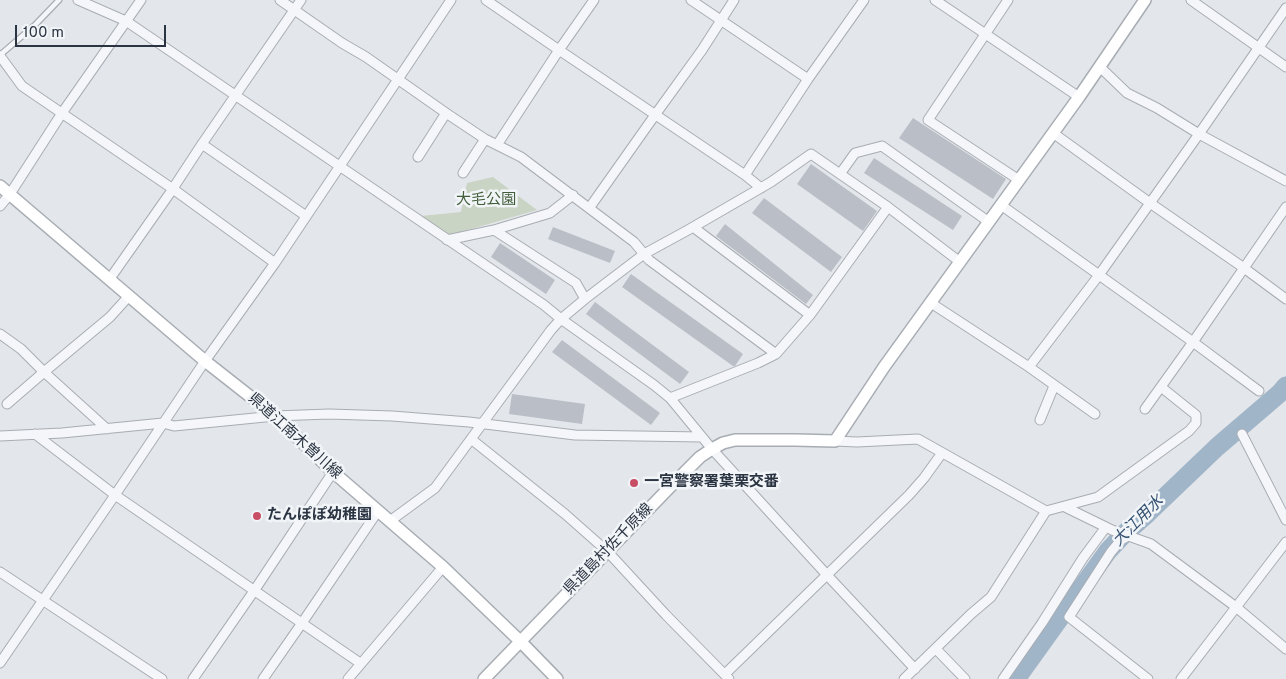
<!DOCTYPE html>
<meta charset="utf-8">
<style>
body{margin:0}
#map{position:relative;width:1286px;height:679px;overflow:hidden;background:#e3e6ea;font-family:Overpass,sans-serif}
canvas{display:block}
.scale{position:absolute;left:15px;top:25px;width:151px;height:22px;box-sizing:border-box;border:2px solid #2b3442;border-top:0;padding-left:6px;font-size:15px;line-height:18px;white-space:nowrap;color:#2b3442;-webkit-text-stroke:4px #f2f5f8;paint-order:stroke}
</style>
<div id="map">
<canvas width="1286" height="679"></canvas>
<div class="scale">100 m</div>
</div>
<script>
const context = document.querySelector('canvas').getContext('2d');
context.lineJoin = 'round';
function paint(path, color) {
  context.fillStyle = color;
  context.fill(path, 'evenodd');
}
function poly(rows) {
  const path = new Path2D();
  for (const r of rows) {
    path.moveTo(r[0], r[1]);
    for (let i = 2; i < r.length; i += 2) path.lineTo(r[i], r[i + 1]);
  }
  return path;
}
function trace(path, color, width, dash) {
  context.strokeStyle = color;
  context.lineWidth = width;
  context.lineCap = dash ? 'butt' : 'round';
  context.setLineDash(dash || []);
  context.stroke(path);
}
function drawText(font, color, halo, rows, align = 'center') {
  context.font = font + ' Overpass,"Noto Sans JP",sans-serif';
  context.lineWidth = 5;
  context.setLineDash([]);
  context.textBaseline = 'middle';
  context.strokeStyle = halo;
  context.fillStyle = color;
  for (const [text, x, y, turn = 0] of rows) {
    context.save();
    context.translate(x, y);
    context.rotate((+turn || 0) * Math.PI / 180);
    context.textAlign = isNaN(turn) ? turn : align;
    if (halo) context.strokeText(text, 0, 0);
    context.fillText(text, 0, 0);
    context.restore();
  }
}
paint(poly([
 [493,177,537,210,447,236,421,216,461,212,467,183]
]), '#c9d4c4');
trace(poly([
 [1016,679,1108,551,1123,535,1148,513,1217,447,1280,393,1286,386]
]), '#a0b5c8', 19);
paint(poly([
 [913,118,1006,179,993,199,899,138],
 [874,158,962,216,953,230,864,173],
 [811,164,877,211,863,231,797,184],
 [764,198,842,257,831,272,752,213],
 [725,224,813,295,806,304,716,236],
 [553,227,615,251,610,263,548,239],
 [500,243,555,280,546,294,491,257],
 [631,274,743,354,735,366,733,366,622,287],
 [595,302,689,372,680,384,586,314],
 [562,340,660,413,651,425,552,352],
 [512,394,585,404,582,424,509,414]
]), '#babfc7');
const lane = poly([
 [0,55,35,25,59,0]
]);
const street = poly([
 [78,0,126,21,544,305,561,319,654,385,670,398,712,449,827,575,915,669],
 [280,0,342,43,366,57,446,113,485,139,521,157,634,242,649,260,776,354],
 [486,0,559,50,745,175,761,188],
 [691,0,808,79],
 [935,0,1079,97],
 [1008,0,928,120,1019,180],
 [1191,0,1286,67],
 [0,56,22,86,173,189,275,263],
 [1100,67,1127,93,1157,108,1199,134,1286,181],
 [1053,133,1150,203,1244,268,1286,299],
 [202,144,306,216],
 [497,145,559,50,594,0],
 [418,157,446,113],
 [463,173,485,139],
 [840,174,855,153,882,146,989,222],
 [745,175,808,79,864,0],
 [1001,205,1193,342,1259,391],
 [0,206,10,194,62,113,141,0],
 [590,207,655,115,702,50,734,0],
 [693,227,810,315],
 [494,230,576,283,585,299],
 [447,240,494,230,550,213,573,195],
 [109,280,170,193,202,144,301,0],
 [931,303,1029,367,1095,414],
 [0,334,21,349,44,372,107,429],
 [1029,367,1099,275,1199,134,1286,8],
 [670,398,758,363,776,354,810,315,888,207,960,262],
 [7,404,44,372,110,317,129,296],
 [1145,409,1193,342,1286,207],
 [1040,420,1054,386],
 [35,434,115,495,360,663],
 [1242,434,1286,520],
 [0,436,62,433,163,423,174,426,275,416,329,414,392,416,469,422,575,435,702,437],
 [471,439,565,514,608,552,666,615,729,679],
 [835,441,857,442,918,439,1046,511],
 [1065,507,1112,530,1151,544,1236,607,1286,649],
 [390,521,435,488,551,330,561,319,585,299,644,254,688,230,771,182,811,154,888,207],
 [1128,536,1121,540,1111,552,1069,617,1148,679],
 [0,572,162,679],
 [936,649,965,679],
 [0,663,115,495,205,361,275,263,451,0],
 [725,674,909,495,924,478,942,453],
 [193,679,254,591,333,472],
 [263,679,302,623,378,511],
 [348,679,443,567],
 [904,679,971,614,991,597,1046,511,1098,497,1189,431,1196,423,1196,415,1161,387],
 [1003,679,1042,623,1083,558,1106,527],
 [1181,679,1286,542]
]);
const secondary = poly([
 [0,186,205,361,275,416,333,472,443,567,521,642,557,679],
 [484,679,669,488,700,457,712,449,723,443,735,440,795,440,835,441,884,367,1079,97,1145,0]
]);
trace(lane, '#a8adb4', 7);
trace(street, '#a8adb4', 11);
trace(secondary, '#a8adb4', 14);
trace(lane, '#f5f6f9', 4.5);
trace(street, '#f5f6f9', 9);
trace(secondary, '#fff', 11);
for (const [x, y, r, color] of [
 [634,483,5,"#c84e65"],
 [257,516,5,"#c84e65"]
]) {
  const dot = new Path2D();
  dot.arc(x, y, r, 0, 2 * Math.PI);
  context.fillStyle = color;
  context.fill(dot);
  trace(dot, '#f2f5f8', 2);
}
drawText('15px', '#415d39', '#f2f5f8', [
 ["大毛公園",486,201]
]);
drawText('15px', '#2b3442', '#f2f5f8', [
 ["県道江南木曽川線",294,437,42],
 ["県道島村佐千原線",609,550,-46]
]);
drawText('bold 15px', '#2b3442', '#f2f5f8', [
 ["一宮警察署葉栗交番",644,483],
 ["たんぽぽ幼稚園",267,516]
], 'left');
drawText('italic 16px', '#375474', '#f2f5f8', [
 ["大江用水",1139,522,-45]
]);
</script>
